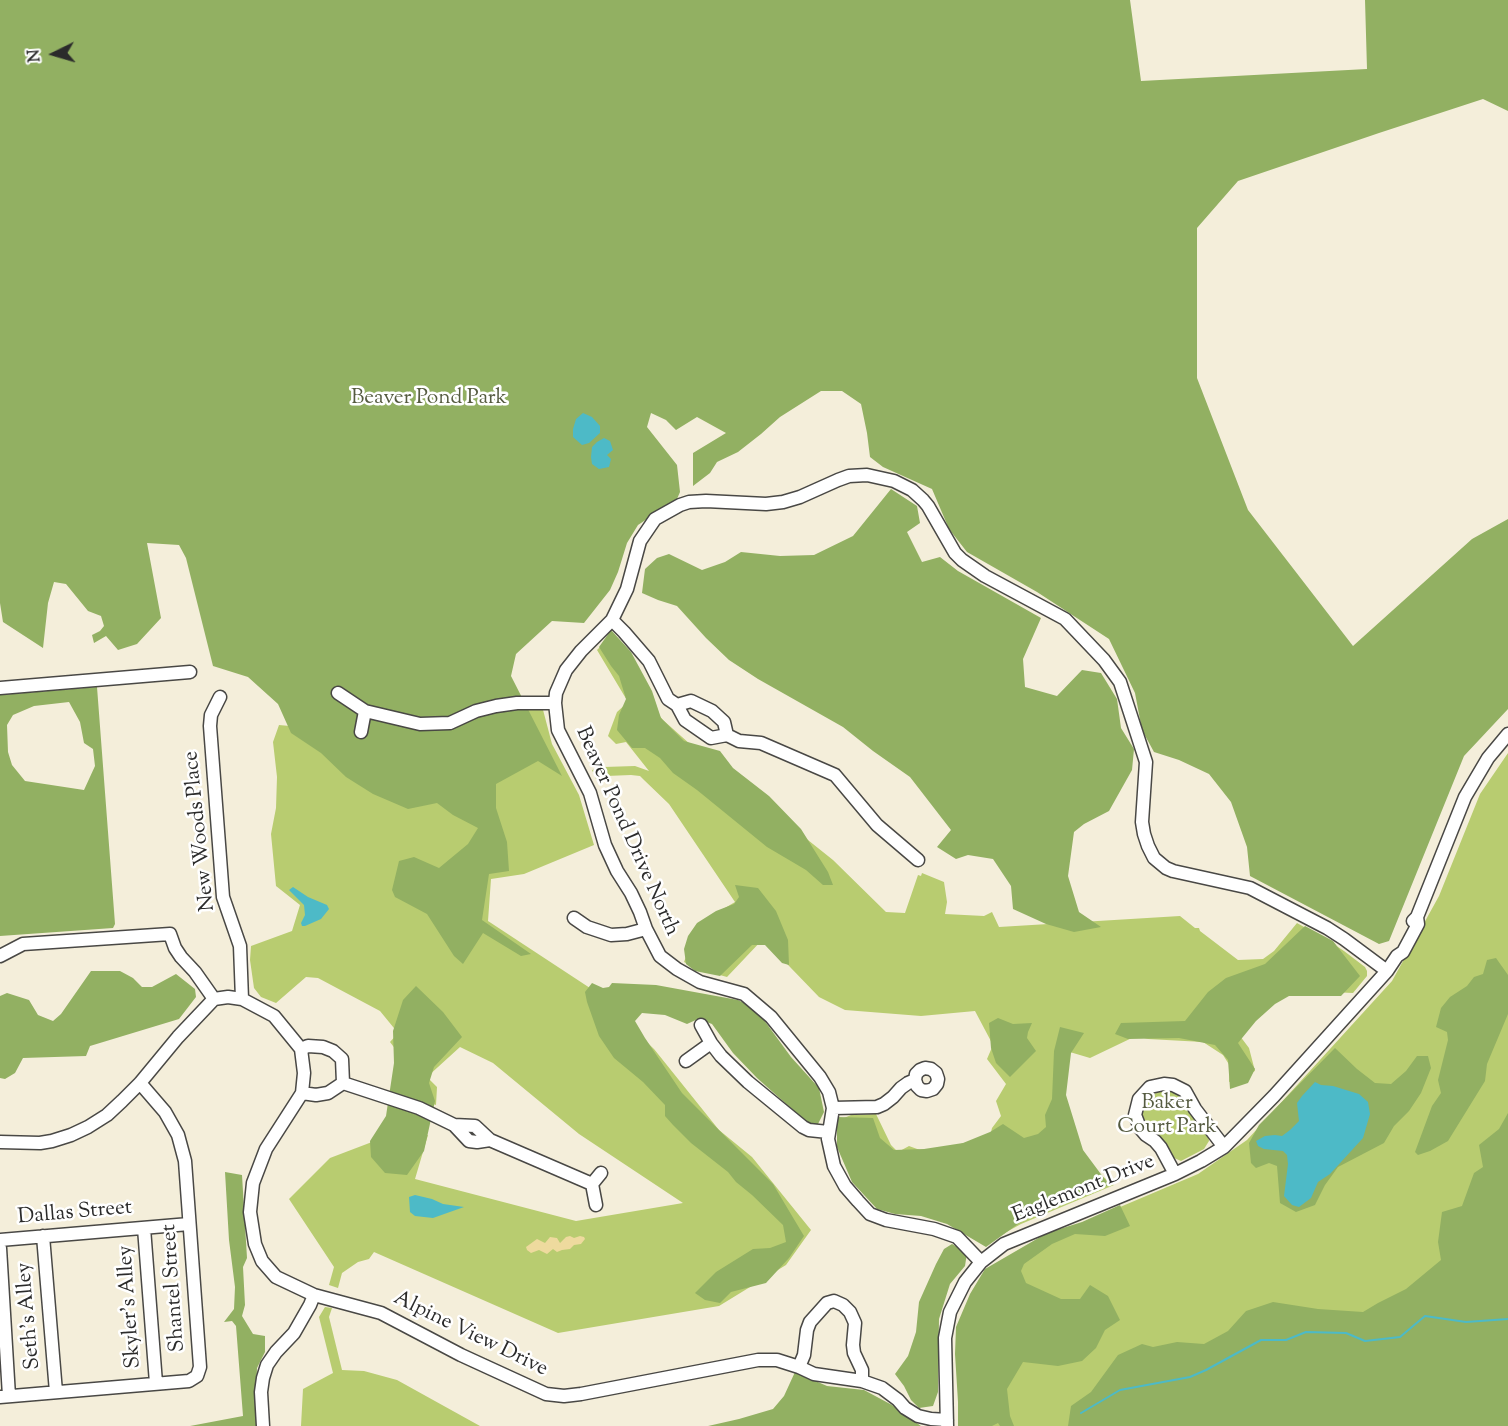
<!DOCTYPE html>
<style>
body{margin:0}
#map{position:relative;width:1508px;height:1426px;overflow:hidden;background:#f4eeda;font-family:"Sorts Mill Goudy",serif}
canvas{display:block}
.north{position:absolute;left:24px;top:24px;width:60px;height:60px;-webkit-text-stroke:4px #fff;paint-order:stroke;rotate:265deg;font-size:16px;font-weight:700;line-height:24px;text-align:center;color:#2b2b2b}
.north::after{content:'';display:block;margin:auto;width:21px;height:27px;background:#2b2b2b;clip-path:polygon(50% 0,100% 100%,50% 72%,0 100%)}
</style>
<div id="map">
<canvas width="1508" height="1426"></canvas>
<div class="north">N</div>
</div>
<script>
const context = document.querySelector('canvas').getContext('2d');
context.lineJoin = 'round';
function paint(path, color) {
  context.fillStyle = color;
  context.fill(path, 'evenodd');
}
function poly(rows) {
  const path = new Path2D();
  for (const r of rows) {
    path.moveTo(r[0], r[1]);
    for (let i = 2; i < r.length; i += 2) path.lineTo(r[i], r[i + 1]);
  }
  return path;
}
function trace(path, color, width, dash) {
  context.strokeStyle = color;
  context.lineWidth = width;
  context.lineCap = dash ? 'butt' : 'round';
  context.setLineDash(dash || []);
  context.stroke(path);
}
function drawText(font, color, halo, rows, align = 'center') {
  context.font = font + ' "Sorts Mill Goudy",serif';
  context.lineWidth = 5;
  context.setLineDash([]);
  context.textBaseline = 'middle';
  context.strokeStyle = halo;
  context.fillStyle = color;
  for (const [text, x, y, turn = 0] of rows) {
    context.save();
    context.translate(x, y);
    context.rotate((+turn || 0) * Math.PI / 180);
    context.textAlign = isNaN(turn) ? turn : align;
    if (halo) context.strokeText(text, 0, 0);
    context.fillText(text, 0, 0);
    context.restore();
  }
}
paint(poly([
 [601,646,663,720,709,761,833,860,886,912,905,913,918,875,921,876,922,873,944,882,947,902,945,914,984,916,992,912,999,927,1180,916,1195,928,1199,928,1200,931,1238,960,1263,959,1274,951,1297,923,1329,941,1344,951,1365,967,1367,971,1367,976,1353,993,1283,990,1240,1036,1249,1048,1255,1071,1229,1082,1230,1066,1223,1055,1203,1042,1148,1039,1136,1036,1090,1058,1063,1050,1061,1112,1094,1170,1114,1185,1021,1224,1001,1235,966,1201,844,1118,851,1115,876,1114,891,1145,898,1152,909,1146,928,1153,990,1136,992,1128,1001,1116,996,1101,1006,1084,987,1059,993,1045,975,1011,921,1016,845,1010,819,997,763,939,727,977,698,969,684,962,698,924,735,902,669,804,644,780,640,776,631,775,606,776,596,779,592,770,604,767,635,766,649,771,626,742,616,744,608,736,617,712,628,702,597,650],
 [542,706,552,744,579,795,594,845,524,874,491,879,488,921,593,990,654,1049,719,1130,752,1157,811,1230,786,1265,719,1306,558,1333,374,1252,369,1259,358,1262,342,1273,338,1288,329,1285,334,1267,289,1199,330,1158,372,1142,428,1135,415,1179,576,1221,683,1203,579,1134,493,1063,460,1047,427,1077,437,1087,436,1105,393,1090,409,1067,390,1042,398,1033,380,1011,318,978,306,977,276,1003,261,997,254,988,250,960,251,946,292,931,300,905,276,886,271,834,276,808,277,777,273,742,279,725,375,734],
 [1508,753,1508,1314,1155,1426,961,1426,1021,1249,1198,1174,1247,1140,1392,981,1439,896,1480,794],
 [1167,1090,1176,1092,1182,1097,1208,1134,1209,1141,1204,1149,1181,1161,1172,1157,1144,1124,1141,1116,1143,1107,1147,1099,1159,1091],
 [325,1307,332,1308,329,1317,342,1370,364,1371,397,1380,480,1426,301,1426,303,1389,333,1373,319,1317]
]), '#b8cc70');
paint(poly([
 [0,0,1130,0,1141,81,1367,69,1365,0,1508,0,1508,111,1483,99,1379,133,1238,181,1197,228,1197,378,1248,510,1353,646,1472,539,1508,519,1508,709,1464,756,1389,941,1379,944,1250,876,1247,847,1231,802,1209,774,1179,760,1154,752,1142,730,1135,693,1109,639,1037,592,967,552,949,529,932,489,883,467,870,457,867,433,861,404,842,391,821,391,780,417,761,434,738,452,717,462,710,473,693,486,693,453,726,433,697,417,676,430,666,420,651,413,647,427,677,465,680,492,677,499,638,525,627,543,618,572,610,590,584,623,552,621,516,654,511,676,562,776,538,761,496,784,496,808,507,842,509,871,489,874,482,920,531,954,521,956,483,933,463,964,454,956,427,914,395,897,392,890,399,861,414,857,439,868,468,844,478,828,453,815,437,803,408,809,373,794,346,777,321,753,291,733,278,704,248,677,213,666,186,558,179,545,147,543,161,618,137,644,118,650,106,636,94,643,92,635,100,631,104,626,101,616,88,611,66,584,54,582,48,603,43,648,3,622,0,603],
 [891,489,917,506,920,523,907,532,922,562,940,557,958,571,1041,618,1023,659,1025,687,1057,696,1082,670,1101,673,1117,699,1121,728,1134,749,1132,770,1109,811,1084,824,1074,832,1068,876,1079,912,1101,927,1074,932,1046,924,1013,909,1011,886,993,859,968,855,956,859,937,847,951,830,910,777,873,751,843,727,758,679,729,660,706,638,677,606,658,600,642,593,645,569,657,558,669,554,702,570,725,562,741,552,780,556,814,555,853,536],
 [611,630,631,652,652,691,661,718,684,741,720,751,733,768,769,796,801,829,828,872,833,885,823,885,806,870,767,847,697,790,673,773,660,758,645,748,632,748,617,730,619,715,626,699,619,676,611,666,599,647],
 [97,687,115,924,113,928,0,936,0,695],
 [69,702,80,722,84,743,93,749,95,766,84,790,25,781,12,765,8,752,7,725,13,715,34,706],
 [735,885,758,888,776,911,788,940,789,965,782,963,765,945,752,945,720,976,695,971,686,964,684,949,688,936,697,923,716,911,734,904,739,897],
 [1305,926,1333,941,1360,976,1341,996,1289,996,1275,1004,1256,1021,1238,1043,1255,1069,1248,1083,1230,1089,1228,1060,1215,1045,1179,1038,1128,1039,1115,1034,1121,1023,1185,1021,1208,992,1226,978,1265,964],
 [1496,958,1508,975,1508,1014,1487,1064,1485,1081,1448,1141,1430,1151,1418,1155,1415,1152,1432,1106,1441,1093,1438,1080,1448,1040,1447,1032,1436,1027,1441,1008,1450,997,1467,986,1474,977,1483,974,1487,960],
 [91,971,120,971,133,978,142,987,152,987,176,974,195,989,196,997,179,1019,90,1046,86,1056,23,1058,15,1073,5,1079,0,1078,0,996,7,993,29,1000,38,1015,53,1021,61,1014],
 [592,983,603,988,609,987,612,983,656,985,738,1000,756,1009,791,1057,819,1088,824,1112,816,1128,802,1118,757,1078,733,1053,712,1024,698,1019,687,1024,665,1015,642,1013,635,1021,645,1038,682,1093,773,1184,804,1236,789,1258,766,1283,731,1292,720,1303,705,1300,695,1293,716,1272,753,1249,770,1248,786,1242,783,1225,752,1195,736,1182,728,1172,691,1143,673,1125,665,1116,665,1105,643,1082,614,1058,599,1036,587,1002,585,992],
 [416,986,443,1012,462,1037,434,1067,429,1083,435,1101,424,1151,407,1175,385,1173,371,1157,370,1141,386,1116,394,1063,393,1031,403,1000],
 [998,1018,1013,1024,1032,1023,1028,1032,1027,1038,1036,1051,1010,1077,996,1063,991,1048,989,1023],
 [1060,1027,1084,1033,1071,1053,1066,1095,1083,1150,1109,1185,1025,1219,986,1247,947,1224,921,1216,895,1214,877,1209,852,1182,837,1147,837,1117,873,1118,880,1138,894,1150,924,1149,963,1143,990,1132,1003,1124,1024,1138,1038,1134,1046,1127,1045,1115,1052,1099,1054,1051],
 [1335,1048,1357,1069,1375,1083,1391,1084,1406,1071,1417,1056,1428,1056,1431,1068,1421,1093,1409,1111,1394,1126,1384,1143,1338,1167,1325,1185,1315,1205,1296,1212,1280,1203,1277,1166,1269,1163,1256,1168,1251,1163,1249,1143,1259,1125],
 [1508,1113,1508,1426,1068,1426,1071,1406,1091,1392,1118,1355,1142,1344,1153,1347,1177,1342,1204,1344,1228,1331,1246,1311,1273,1302,1318,1309,1363,1312,1378,1303,1406,1289,1441,1260,1438,1242,1442,1212,1462,1206,1474,1173,1483,1167,1479,1145,1499,1129],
 [225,1172,242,1175,247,1258,243,1267,245,1305,242,1316,253,1334,265,1336,265,1352,257,1368,256,1398,257,1426,190,1426,243,1416,236,1326,232,1321,224,1322,234,1309,235,1287,229,1240],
 [1120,1205,1130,1226,1105,1236,1075,1234,1052,1244,1024,1264,1021,1271,1026,1283,1061,1299,1080,1299,1090,1285,1108,1296,1120,1320,1105,1330,1096,1348,1082,1361,1058,1366,1023,1362,1007,1389,1010,1416,1014,1426,1000,1426,998,1423,992,1426,958,1426,958,1402,955,1354,956,1327,970,1294,985,1269,1047,1233,1082,1222],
 [952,1244,967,1253,965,1266,950,1284,939,1319,938,1392,933,1406,919,1408,911,1400,904,1386,895,1374,908,1356,916,1332,919,1302,936,1264,944,1249],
 [795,1372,827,1386,864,1390,892,1405,921,1426,708,1426,739,1419,773,1409,784,1396]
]), '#92b062');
paint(poly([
 [570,1236,574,1238,580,1236,584,1237,585,1239,581,1244,574,1245,570,1249,562,1250,557,1252,553,1249,547,1254,539,1250,531,1253,527,1250,526,1247,537,1239,545,1243,550,1237,557,1238,560,1243,566,1237]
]), '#eeda9e');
paint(poly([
 [583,413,592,417,600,426,600,433,589,443,582,445,573,437,573,429,576,419],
 [604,438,610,441,613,450,607,455,611,459,609,467,599,469,592,464,591,457,592,447,597,442],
 [293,887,308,897,327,905,329,909,321,919,305,926,302,926,301,923,305,915,304,905,289,890],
 [1315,1082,1321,1085,1333,1086,1359,1094,1368,1102,1370,1114,1363,1138,1330,1174,1318,1182,1311,1198,1299,1207,1292,1205,1284,1196,1288,1164,1287,1155,1283,1151,1264,1149,1258,1146,1256,1141,1265,1136,1275,1135,1282,1136,1290,1130,1299,1121,1297,1103,1302,1096],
 [415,1195,432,1199,443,1204,464,1207,433,1218,415,1216,410,1212,409,1197]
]), '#4dbac7');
trace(poly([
 [1081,1413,1120,1390,1190,1377,1206,1370,1261,1340,1286,1340,1306,1332,1346,1333,1365,1341,1400,1337,1425,1316,1466,1322,1508,1319]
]), '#4dbac7', 2);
const minor = poly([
 [612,620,624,632,649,661,668,699,677,705,685,720,711,738,727,735,739,741,761,743,835,775,877,825,918,860],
 [0,688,190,672],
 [338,693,365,711,420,724,450,723,476,711,496,706,517,703,555,703],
 [220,697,211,715,210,726,223,897,240,946,242,999],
 [677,705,691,701,712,711,724,722,727,735],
 [361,732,365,711],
 [574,918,587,927,611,935,627,934,646,929],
 [1413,921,1417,917,1465,797,1488,758,1508,734],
 [0,956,23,944,170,934,175,948,181,957,195,972,214,999],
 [701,1025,711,1043,721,1056,748,1082,803,1127,809,1130,828,1132],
 [301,1049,308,1046,323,1047,333,1051,342,1059,343,1083,328,1093,316,1095,302,1093],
 [686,1061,711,1043],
 [343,1083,419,1108,454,1125,469,1141,477,1142,490,1140],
 [833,1108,877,1107,884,1104,893,1097,901,1088,908,1083,915,1080,916,1074,920,1070,925,1068,931,1069,936,1073,938,1079,937,1084,933,1089,927,1091,921,1090,917,1086,915,1080],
 [454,1125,475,1126,490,1140,592,1184,596,1205],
 [0,1142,40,1143,52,1141,71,1135,88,1127,107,1115,122,1101,140,1083,178,1037,214,999,228,997,242,999,274,1016,301,1049,304,1073,302,1093,266,1149,253,1183,250,1212,255,1244,262,1261,276,1277,314,1295,381,1313,461,1355,546,1394,564,1396,581,1394,758,1360,777,1360,799,1367,814,1374,862,1381,882,1388,898,1400,905,1408,918,1416,931,1419,947,1420],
 [1175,1174,1161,1148,1155,1141,1146,1135,1140,1128,1135,1115,1139,1099,1150,1087,1164,1084,1173,1085,1185,1091,1195,1109,1224,1147],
 [592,1184,601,1173],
 [144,1228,156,1383],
 [43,1236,56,1392],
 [0,1240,189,1224],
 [0,1248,9,1396],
 [981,1262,957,1237,934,1229,886,1220,870,1214,858,1201,845,1186,834,1166,828,1139,833,1108,829,1092,820,1077,771,1017,744,994,700,982,677,969,660,956,646,929,640,912,631,893,617,871,605,845,590,793,558,730,555,703,556,693,566,670,581,651,612,620,627,589,640,541,655,519,680,505,689,502,706,501,766,504,783,502,800,497,838,480,849,476,867,475,894,481,912,490,923,500,928,506,955,553,962,560,985,576,1065,619,1104,660,1120,682,1146,762,1142,822,1144,834,1148,846,1154,858,1166,868,1173,871,1250,888,1327,928,1344,939,1387,971],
 [799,1367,804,1355,807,1330,810,1322,827,1303,834,1301,843,1305,850,1312,855,1323,853,1345,854,1353,862,1370,862,1381],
 [0,1397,189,1381,197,1376,200,1367,185,1161,178,1135,165,1112,140,1083],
 [263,1426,261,1392,263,1378,267,1365,276,1352,294,1333,310,1305,314,1295],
 [947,1426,945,1338,950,1312,965,1282,981,1262,1004,1244,1175,1174,1201,1161,1224,1147,1274,1096,1387,971,1397,956,1403,952,1418,924,1417,917]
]);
trace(minor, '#494845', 15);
trace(minor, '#fff', 12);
drawText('21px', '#555b40', '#fff', [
 ["Beaver Pond Park",429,399],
 ["Baker",1167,1104],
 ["Court Park",1167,1128]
]);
drawText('21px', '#2b2b2b', '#fff', [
 ["New Woods Place",201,831,-96],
 ["Beaver Pond Drive North",626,832,66],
 ["Eaglemont Drive",1084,1190,-22],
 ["Dallas Street",75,1214,-5],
 ["Shantel Street",175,1288,-94],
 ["Skyler's Alley",131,1307,-94],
 ["Seth's Alley",30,1316,-95],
 ["Alpine View Drive",470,1335,26]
]);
</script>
